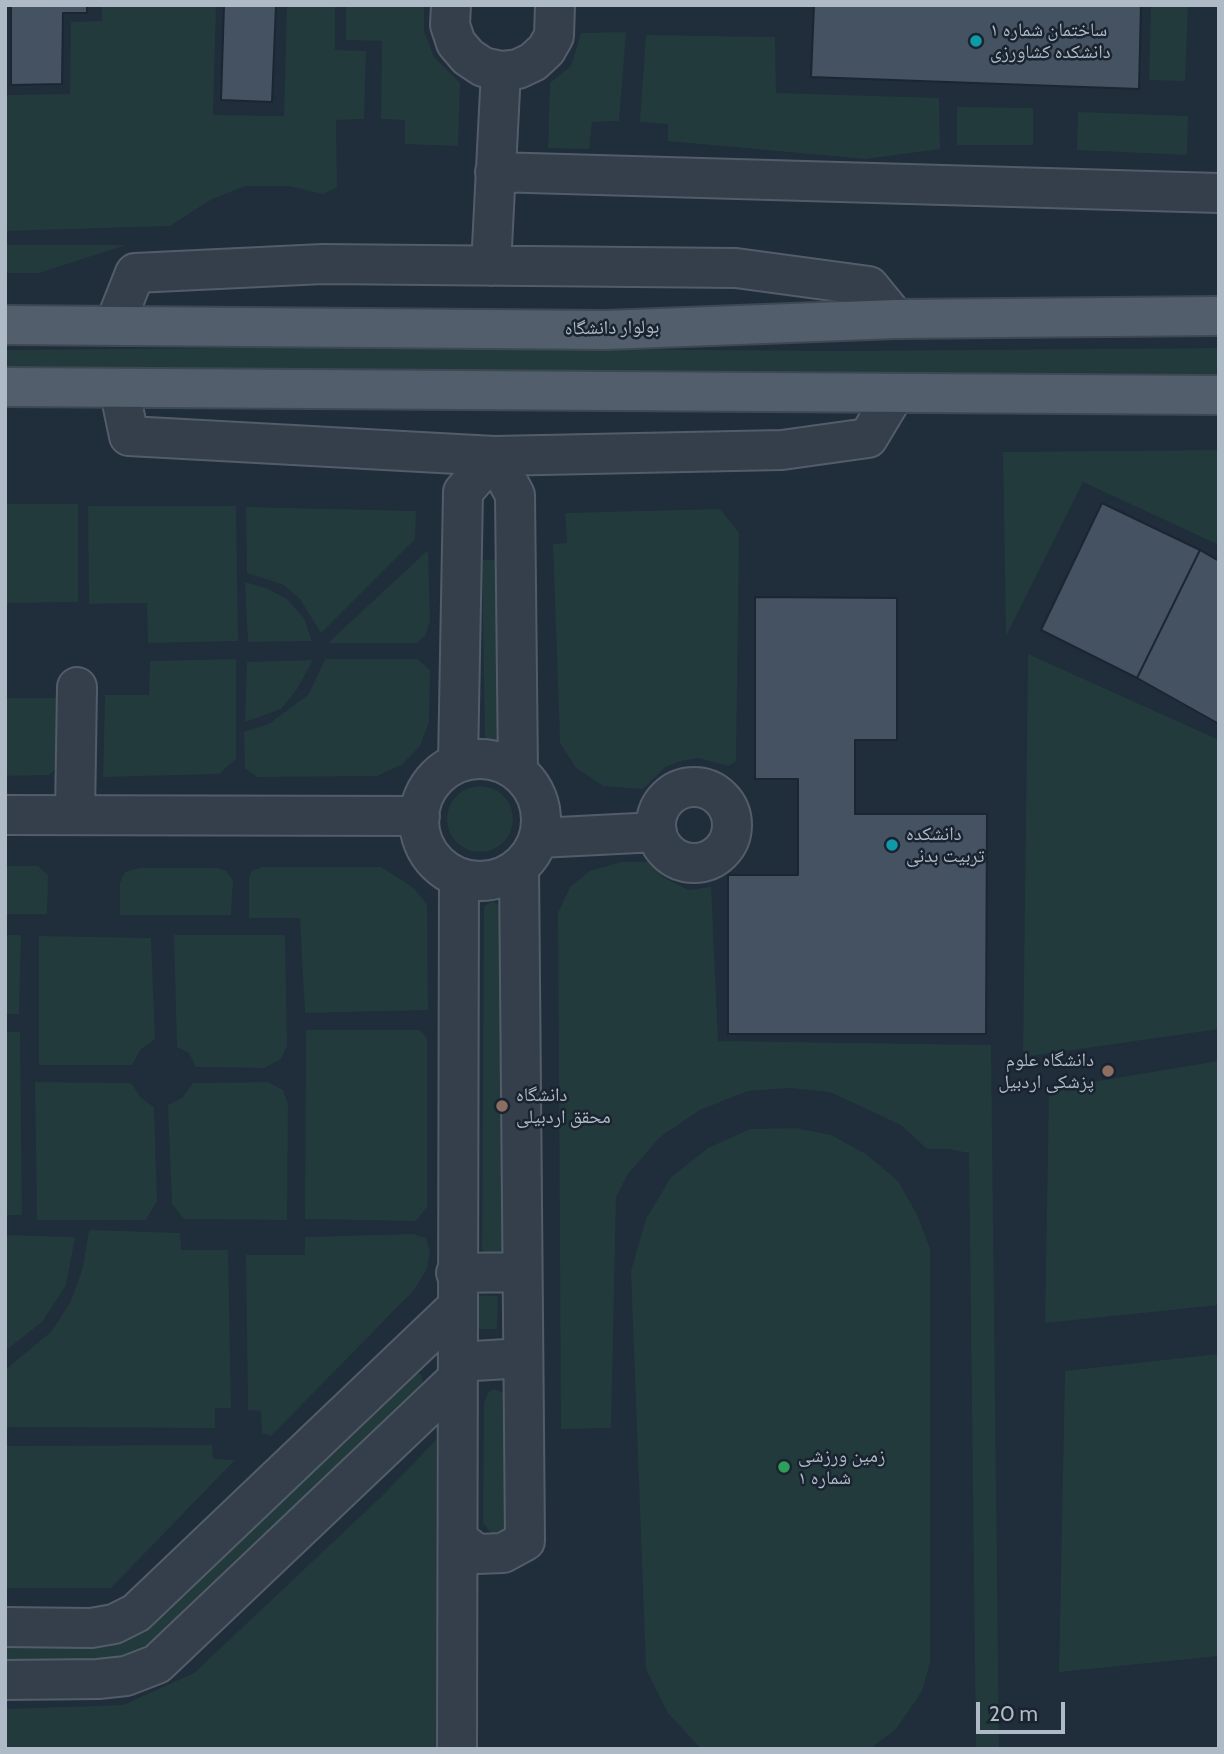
<!DOCTYPE html>
<meta charset="utf-8">
<style>
body{margin:0}
#map{position:relative;width:1224px;height:1754px;overflow:hidden;background:#202d3b;font-family:Cabin,sans-serif}
canvas{display:block}
.frame{position:absolute;inset:0;border:7px solid #afbac7;pointer-events:none}
.scale{position:absolute;left:976px;top:1702px;width:89px;height:32px;box-sizing:border-box;border:4px solid #afbac7;border-top:0;padding-left:9px;font-size:21px;line-height:24px;white-space:nowrap;color:#afbac7;-webkit-text-stroke:5px #1a2430;paint-order:stroke}
</style>
<div id="map">
<canvas width="1224" height="1754"></canvas>
<div class="frame"></div>
<div class="scale">20 m</div>
</div>
<script>
const context = document.querySelector('canvas').getContext('2d');
context.lineJoin = 'round';
function paint(path, color) {
  context.fillStyle = color;
  context.fill(path, 'evenodd');
}
function poly(rows) {
  const path = new Path2D();
  for (const r of rows) {
    if (r.length === 3) {
      path.moveTo(r[0] + r[2], r[1]);
      path.arc(r[0], r[1], r[2], 0, 2 * Math.PI);
      continue;
    }
    path.moveTo(r[0], r[1]);
    for (let i = 2; i < r.length; i += 2) path.lineTo(r[i], r[i + 1]);
  }
  return path;
}
function trace(path, color, width, dash) {
  context.strokeStyle = color;
  context.lineWidth = width;
  context.lineCap = dash ? 'butt' : 'round';
  context.setLineDash(dash || []);
  context.stroke(path);
}
function drawText(font, color, halo, rows, align = 'center') {
  context.font = font + ' Cabin,"Noto Naskh Arabic",sans-serif';
  context.lineWidth = 5;
  context.setLineDash([]);
  context.textBaseline = 'middle';
  context.strokeStyle = halo;
  context.fillStyle = color;
  for (const [text, x, y, turn = 0] of rows) {
    context.save();
    context.translate(x, y);
    context.rotate((+turn || 0) * Math.PI / 180);
    context.textAlign = isNaN(turn) ? turn : align;
    if (halo) context.strokeText(text, 0, 0);
    context.fillText(text, 0, 0);
    context.restore();
  }
}
paint(poly([
 [102,5,216,5,213,115,284,116,287,5,335,5,335,50,366,51,364,119,336,120,337,187,323,194,289,186,245,186,212,199,170,226,5,231,5,95,70,94,71,22,102,21],
 [346,5,424,5,424,31,434,57,460,83,458,146,405,144,405,120,381,119,382,41,346,40],
 [1151,5,1188,5,1185,81,1149,80],
 [626,32,619,121,592,122,589,149,548,148,550,83,571,66,581,33],
 [646,35,775,37,776,93,939,98,940,149,866,159,668,141,668,124,640,122],
 [957,107,1033,108,1033,145,957,145],
 [1078,112,1188,116,1187,155,1077,150],
 [5,245,126,245,39,273,5,273],
 [324,347,839,351,1219,348,1219,374,5,371,5,350],
 [1219,450,1219,545,1083,482,1006,636,1003,452],
 [5,504,78,504,78,602,5,603],
 [88,506,236,506,238,641,148,643,147,603,89,604],
 [246,507,416,511,415,539,321,633,300,599,284,585,247,573],
 [720,509,739,533,736,761,729,766,699,758,681,761,665,767,643,789,603,786,576,768,560,743,553,544,567,543,565,513],
 [428,550,430,621,425,636,417,643,328,643],
 [482,560,499,560,502,742,485,742],
 [245,582,266,588,287,599,304,618,312,641,248,642],
 [1028,654,1219,740,1219,1029,1023,1057],
 [236,659,236,759,219,774,103,777,105,695,149,695,150,661],
 [325,659,417,659,430,670,429,722,420,746,401,765,377,776,257,777,245,768,244,732,269,724,309,694],
 [313,660,297,689,281,709,245,722,247,662],
 [5,698,66,698,64,760,49,775,5,776],
 [480,819,33],
 [621,862,651,862,662,877,689,890,711,887,718,1041,991,1045,999,1749,976,1749,969,1153,948,1149,927,1149,901,1125,830,1092,789,1088,748,1091,700,1110,660,1137,628,1174,616,1197,611,1428,561,1429,558,913,570,887,590,871],
 [5,866,38,866,48,875,47,914,5,914],
 [262,867,381,867,414,888,427,905,428,1010,305,1013,300,918,249,918,249,878,252,871],
 [140,868,218,868,226,871,233,880,231,915,120,915,120,883,125,872],
 [493,901,506,912,502,1253,486,1255,482,1249,484,906],
 [5,935,21,935,19,1014,5,1014],
 [174,935,285,935,287,1046,281,1059,264,1068,196,1067,189,1053,177,1047],
 [39,936,151,938,155,1039,141,1049,132,1065,39,1065],
 [306,1030,419,1030,427,1038,427,1207,416,1221,305,1219],
 [5,1032,20,1032,22,1215,5,1215],
 [1219,1061,1219,1305,1045,1323,1049,1089],
 [35,1082,131,1083,141,1098,154,1107,157,1201,146,1220,37,1220],
 [268,1082,283,1090,288,1104,287,1220,184,1219,172,1204,168,1105,182,1098,193,1083],
 [796,1128,831,1135,866,1154,898,1181,916,1213,930,1248,930,1662,922,1691,896,1729,870,1749,701,1749,668,1713,646,1669,631,1271,646,1219,671,1177,708,1148,750,1129],
 [89,1230,180,1233,181,1250,228,1250,231,1408,215,1408,215,1428,5,1427,5,1370,52,1331,71,1301,83,1267],
 [413,1234,426,1238,430,1251,427,1269,414,1290,271,1436,262,1433,261,1411,248,1410,246,1255,305,1255,305,1237],
 [5,1235,75,1237,66,1285,42,1322,5,1351],
 [468,1295,498,1296,497,1329,467,1329],
 [1219,1354,1219,1656,1059,1672,1065,1371],
 [409,1374,421,1374,424,1386,174,1634,135,1657,5,1668,5,1646,87,1647,114,1644,142,1633],
 [494,1389,504,1393,504,1530,492,1534,483,1523,484,1403,488,1392],
 [436,1440,436,1749,5,1749,5,1709,123,1705,194,1673,382,1496],
 [212,1445,213,1459,235,1460,111,1588,5,1588,5,1446]
]), '#223a3c');
const building = poly([
 [11,5,87,5,87,13,63,13,62,84,11,85,11,5],
 [224,5,276,5,272,102,221,100,224,5],
 [814,5,1141,5,1139,89,811,77,814,5],
 [1102,503,1200,550,1137,678,1041,630,1102,503],
 [1200,550,1219,561,1219,724,1137,678,1200,550],
 [755,597,897,598,897,740,855,740,855,814,987,814,986,1034,728,1034,728,875,798,875,798,779,755,779,755,597]
]);
paint(building, '#445262');
trace(building, '#1c2632', 2);
const minor = poly([
 [451,5,450,25,456,43,468,57,483,67,501,71,518,69,533,62,546,50,554,36,555,5],
 [495,172,1219,193],
 [491,266,501,71],
 [114,326,135,273,323,264,736,268,869,286,896,319],
 [119,388,129,436,494,456,782,450,868,438,895,393],
 [480,820,61],
 [458,763,463,492,494,456,515,495,518,772],
 [694,825,38],
 [5,815,420,816],
 [75,815,77,687],
 [539,838,657,832],
 [456,1273,522,1272],
 [458,1362,523,1358],
 [459,1540,477,1554,503,1553,525,1541,519,868],
 [5,1627,91,1628,114,1624,136,1613,456,1308],
 [5,1680,98,1679,126,1676,157,1664,457,1379],
 [457,1749,459,878]
]);
const major = poly([
 [5,325,606,330,896,319,1219,316],
 [5,387,1219,395]
]);
trace(minor, '#525d69', 42);
trace(major, '#3e4854', 42);
trace(minor, '#343f4b', 38);
trace(major, '#525e6b', 38);
for (const [x, y, r, color] of [
 [976,41,7,"#0f9aa8"],
 [892,845,7,"#0f9aa8"],
 [1108,1071,7,"#8d6e63"],
 [502,1106,7,"#8d6e63"],
 [784,1467,7,"#2e9e5b"]
]) {
  const dot = new Path2D();
  dot.arc(x, y, r, 0, 2 * Math.PI);
  context.fillStyle = color;
  context.fill(dot);
  trace(dot, '#1a2430', 2.5);
}
drawText('19px', '#afbac7', '#1a2430', [
 ["ساختمان شماره ۱",990,30],
 ["دانشکده کشاورزی",990,52],
 ["دانشکده",906,834],
 ["تربیت بدنی",906,856],
 ["دانشگاه علوم",1094,1060,"right"],
 ["پزشکی اردبیل",1094,1082,"right"],
 ["دانشگاه",516,1095],
 ["محقق اردبیلی",516,1117],
 ["زمین ورزشی",798,1456],
 ["شماره ۱",798,1478]
], 'left');
drawText('19px', '#afbac7', '#1a2430', [
 ["بولوار دانشگاه",612,328,-1]
]);
</script>
